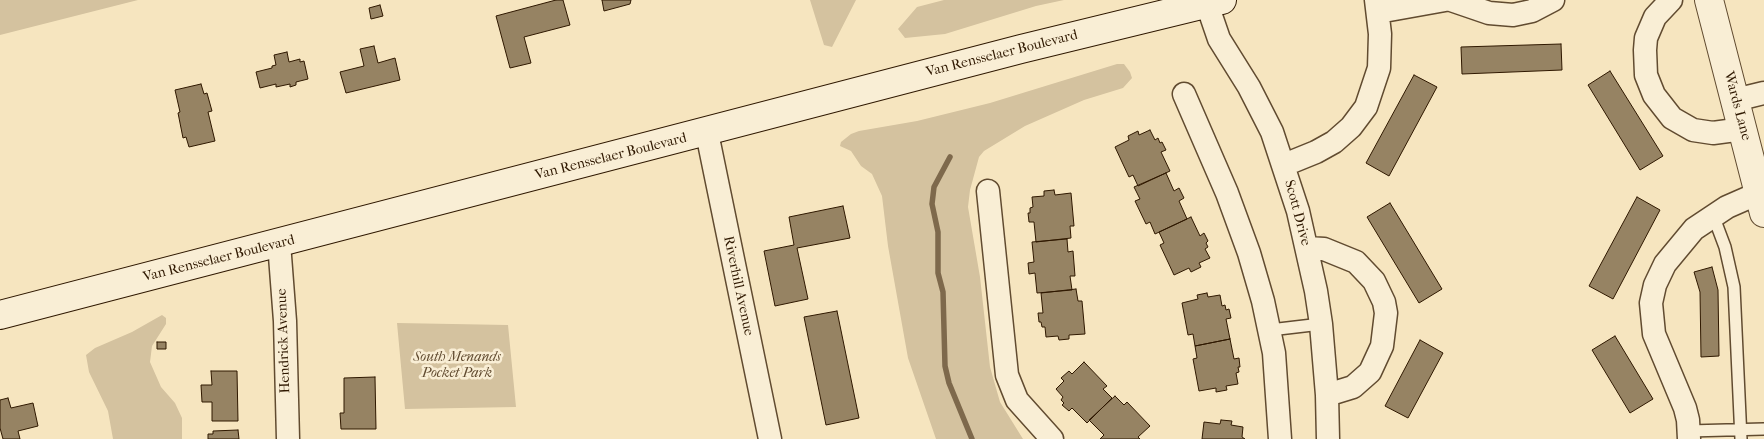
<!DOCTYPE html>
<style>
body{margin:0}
canvas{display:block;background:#f6e5bf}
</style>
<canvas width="1764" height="439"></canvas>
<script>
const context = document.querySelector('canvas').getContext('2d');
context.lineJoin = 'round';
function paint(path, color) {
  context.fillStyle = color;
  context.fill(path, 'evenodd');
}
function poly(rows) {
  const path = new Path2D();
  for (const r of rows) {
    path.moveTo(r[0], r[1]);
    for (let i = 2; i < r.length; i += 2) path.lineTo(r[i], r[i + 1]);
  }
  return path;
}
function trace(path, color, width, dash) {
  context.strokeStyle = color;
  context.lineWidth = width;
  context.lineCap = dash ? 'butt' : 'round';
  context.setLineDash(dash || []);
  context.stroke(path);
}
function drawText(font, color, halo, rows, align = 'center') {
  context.font = font + ' "IM FELL French Canon",serif';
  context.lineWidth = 5;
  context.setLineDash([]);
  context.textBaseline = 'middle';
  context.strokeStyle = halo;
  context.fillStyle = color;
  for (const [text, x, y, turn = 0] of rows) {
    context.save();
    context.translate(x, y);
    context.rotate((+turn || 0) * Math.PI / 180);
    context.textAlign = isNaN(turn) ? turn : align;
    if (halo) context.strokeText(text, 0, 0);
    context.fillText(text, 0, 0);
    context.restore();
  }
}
paint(poly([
 [0,0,138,0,0,35],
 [810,0,856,0,832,47,824,45],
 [944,0,1064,0,1036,6,945,34,905,38,898,29,917,7],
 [1117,64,1124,64,1130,72,1132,78,1123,88,1084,100,1025,126,984,151,979,157,970,190,968,207,980,277,990,367,1000,402,1023,439,936,439,908,358,888,246,882,196,872,174,861,166,851,151,840,146,841,142,851,134,859,131,917,121,990,103],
 [162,315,166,318,166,324,152,346,150,362,161,387,175,403,182,418,182,439,113,439,108,411,89,372,86,355,95,348,132,332],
 [397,323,508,325,516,407,405,409]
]), '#d4c29f');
trace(poly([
 [950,157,934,187,932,204,938,232,938,273,943,292,945,366,949,383,972,439]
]), '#7e694c', 5.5);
const building = poly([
 [556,0,563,0,570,25,524,37,531,63,510,68,496,16,556,0],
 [602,0,631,0,630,4,604,11,602,0],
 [380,5,383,16,371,19,369,8,380,5],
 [1561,44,1562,70,1462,74,1461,47,1561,44],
 [374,46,378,63,395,58,400,80,346,93,340,72,364,66,360,49,374,46],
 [287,52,289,62,300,59,300,62,304,61,308,79,296,82,296,85,290,87,290,84,276,87,276,84,260,88,256,72,272,68,272,66,276,65,274,55,287,52],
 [1610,71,1663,156,1640,170,1588,85,1610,71],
 [1414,75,1437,87,1389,176,1366,163,1414,75],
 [201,84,204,94,207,93,212,111,208,112,215,141,189,147,186,137,183,138,178,113,180,112,175,90,201,84],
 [1150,130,1155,140,1158,138,1160,143,1162,142,1166,150,1161,152,1170,171,1138,186,1133,175,1129,177,1115,147,1129,140,1128,136,1138,131,1139,135,1150,130],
 [1166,173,1174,191,1179,188,1184,198,1179,201,1187,219,1155,234,1150,222,1146,224,1135,201,1140,199,1134,187,1166,173],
 [1054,190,1055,195,1071,193,1074,226,1070,226,1071,238,1036,242,1034,222,1029,222,1028,213,1030,213,1030,208,1033,207,1032,197,1044,196,1044,191,1054,190],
 [1637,197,1660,210,1613,299,1589,286,1637,197],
 [1390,203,1442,289,1419,303,1367,217,1390,203],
 [843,206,850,238,797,248,808,299,775,306,764,251,794,245,789,217,843,206],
 [1191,217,1200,236,1204,233,1208,241,1206,243,1208,247,1205,249,1210,258,1199,263,1201,267,1191,272,1189,268,1174,275,1160,245,1164,243,1159,232,1191,217],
 [1067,239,1068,252,1073,251,1075,276,1070,276,1072,290,1037,293,1035,273,1029,274,1028,263,1034,262,1032,242,1067,239],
 [1712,267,1718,290,1719,356,1701,357,1700,292,1694,272,1712,267],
 [1076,289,1078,301,1082,301,1085,334,1069,335,1069,339,1059,340,1058,336,1046,337,1045,327,1042,327,1041,322,1039,322,1038,313,1043,313,1041,293,1076,289],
 [1207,293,1208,297,1220,295,1222,306,1225,305,1226,310,1229,309,1231,318,1226,319,1230,339,1195,346,1193,334,1188,335,1182,303,1198,299,1197,295,1207,293],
 [837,311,859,418,826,425,804,317,837,311],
 [1615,336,1653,399,1630,413,1592,350,1615,336],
 [1230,339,1234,359,1239,358,1240,367,1238,367,1239,372,1236,373,1238,384,1226,386,1227,390,1216,392,1216,388,1199,391,1193,359,1197,358,1195,346,1230,339],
 [1420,340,1443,353,1408,418,1385,406,1420,340],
 [157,342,166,342,166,349,157,349,157,342],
 [1084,362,1107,386,1103,389,1112,398,1087,423,1072,408,1069,411,1062,405,1064,403,1061,400,1063,397,1056,389,1064,381,1061,378,1069,371,1072,374,1084,362],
 [211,371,237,371,238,421,212,421,212,402,202,402,201,385,212,385,211,371],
 [375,377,376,429,341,429,340,413,344,413,344,378,375,377],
 [1115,396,1124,405,1127,402,1150,426,1138,437,1140,439,1100,439,1104,435,1089,420,1115,396],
 [8,398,11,408,33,403,38,426,18,431,20,439,3,439,0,428,0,400,8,398],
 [1221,420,1232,421,1231,425,1243,427,1242,437,1245,439,1202,439,1204,422,1220,424,1221,420],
 [238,430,239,439,208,439,208,434,213,434,213,431,238,430]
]);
paint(building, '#968363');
trace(building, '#2f1800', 1);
const service = poly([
 [1713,215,1725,247,1734,287,1741,439],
 [1270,330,1321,324],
 [1689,431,1764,429]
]);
const minor = poly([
 [1451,0,1489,13,1513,15,1532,11,1553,0],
 [1671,0,1655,17,1646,38,1645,50,1646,75,1654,95,1672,118,1693,130,1713,133,1743,129],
 [1207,4,1219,39,1249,87,1272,132,1298,211,1316,291,1321,324,1327,395,1328,439],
 [1378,12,1445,0],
 [1184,94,1227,193,1249,253,1263,301,1274,353,1280,439],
 [1735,100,1764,93],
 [707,133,770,439],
 [1284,165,1316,152,1334,142,1351,127,1366,107,1379,68,1380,34,1376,0],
 [988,191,1007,375,1017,400,1052,439],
 [279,243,285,321,288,439],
 [1307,248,1324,249,1356,262,1374,281,1384,302,1386,313,1382,346,1370,372,1353,387,1327,395],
 [1689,439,1688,420,1685,408,1654,334,1651,303,1655,285,1665,264,1694,229,1727,207,1759,193]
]);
const tertiary = poly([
 [1709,0,1764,213]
]);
const secondary = poly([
 [0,315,1021,49,1222,0]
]);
trace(service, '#614b30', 14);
trace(minor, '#614b30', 25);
trace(tertiary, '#614b30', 30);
trace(secondary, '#2f1800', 30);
trace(service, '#f9eed5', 11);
trace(minor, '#f9eed5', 22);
trace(tertiary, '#f9eed5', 28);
trace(secondary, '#f9eed5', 28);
drawText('14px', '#2f1800', '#f9eed5', [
 ["Van Rensselaer Boulevard",1002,54,-14],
 ["Wards Lane",1737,106,75],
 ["Van Rensselaer Boulevard",611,157,-14],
 ["Scott Drive",1297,213,75],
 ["Van Rensselaer Boulevard",219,259,-14],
 ["Riverhill Avenue",738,286,78],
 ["Hendrick Avenue",284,341,-92]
]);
drawText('italic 14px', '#614b30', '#f9eed5', [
 ["South Menands",457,358],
 ["Pocket Park",457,374]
]);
</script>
